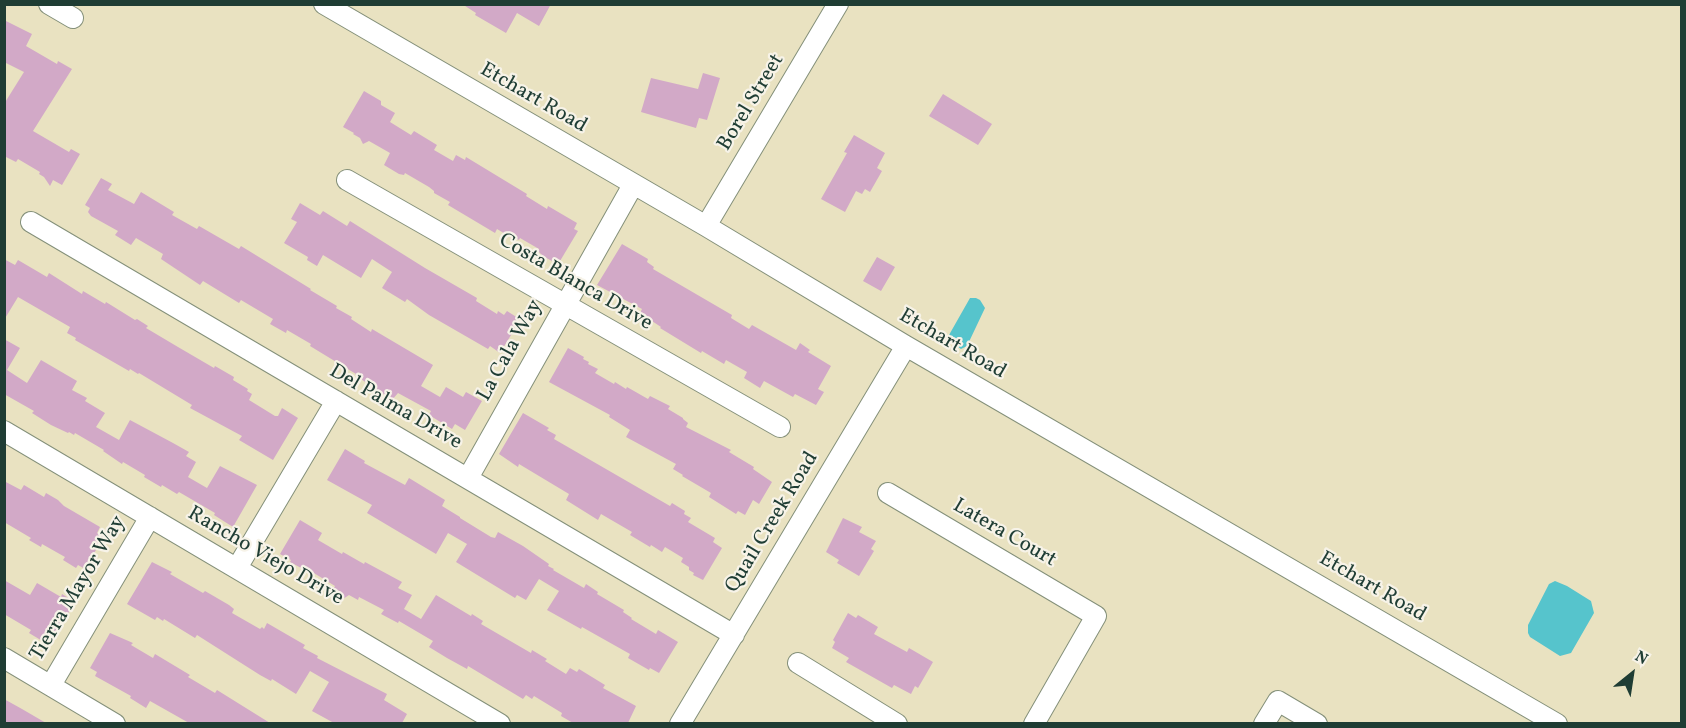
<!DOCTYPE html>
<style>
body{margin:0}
#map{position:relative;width:1686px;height:728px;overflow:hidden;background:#e9e2c1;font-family:Vollkorn,serif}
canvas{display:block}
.frame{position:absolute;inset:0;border:6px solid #1f3d34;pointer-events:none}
.north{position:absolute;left:1602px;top:644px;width:60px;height:60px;-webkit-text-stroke:4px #f7f3e8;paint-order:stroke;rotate:30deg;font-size:16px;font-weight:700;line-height:24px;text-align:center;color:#1f3d34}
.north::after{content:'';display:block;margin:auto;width:21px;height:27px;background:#1f3d34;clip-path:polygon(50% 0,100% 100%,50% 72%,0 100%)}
</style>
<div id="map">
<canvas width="1686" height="728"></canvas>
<div class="frame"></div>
<div class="north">N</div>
</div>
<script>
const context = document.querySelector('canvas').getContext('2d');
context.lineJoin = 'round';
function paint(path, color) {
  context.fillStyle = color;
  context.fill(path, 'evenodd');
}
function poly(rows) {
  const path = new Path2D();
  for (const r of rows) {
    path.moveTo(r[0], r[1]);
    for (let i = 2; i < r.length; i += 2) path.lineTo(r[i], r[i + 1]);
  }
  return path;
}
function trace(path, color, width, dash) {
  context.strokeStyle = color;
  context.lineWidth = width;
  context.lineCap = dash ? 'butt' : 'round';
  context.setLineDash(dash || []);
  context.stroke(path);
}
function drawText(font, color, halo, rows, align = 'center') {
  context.font = font + ' Vollkorn,serif';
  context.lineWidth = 4.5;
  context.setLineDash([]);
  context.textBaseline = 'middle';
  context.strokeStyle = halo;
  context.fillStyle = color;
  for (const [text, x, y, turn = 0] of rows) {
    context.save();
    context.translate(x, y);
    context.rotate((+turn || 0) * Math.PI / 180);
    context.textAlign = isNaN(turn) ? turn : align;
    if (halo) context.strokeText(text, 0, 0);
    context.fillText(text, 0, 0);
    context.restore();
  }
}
paint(poly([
 [970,298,976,298,980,300,985,308,967,346,961,349,951,342,949,335],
 [1555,581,1567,586,1591,601,1594,613,1571,653,1560,656,1530,637,1528,633,1528,625,1549,584]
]), '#56c4cc');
paint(poly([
 [462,4,551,4,539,26,517,13,506,33,475,15,476,13],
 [4,20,32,34,26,46,57,64,58,61,72,69,33,131,69,152,71,149,80,154,62,185,53,180,50,186,44,177,39,174,40,172,18,159,16,162,4,156,4,104,24,72,4,62],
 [703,73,720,78,707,120,699,118,696,128,641,112,651,78,698,89],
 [364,91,381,101,381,105,395,113,390,122,411,135,414,131,437,145,434,150,453,161,456,155,465,160,466,157,527,194,526,196,547,209,548,206,577,223,574,229,578,231,560,261,559,260,557,264,543,256,538,251,539,249,520,238,519,240,513,237,512,238,497,229,495,233,448,205,450,202,434,193,434,191,429,187,405,173,404,175,399,174,384,165,390,153,369,141,363,144,360,138,353,134,354,133,343,127],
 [943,94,992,124,978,145,929,116],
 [854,135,885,153,877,168,882,171,870,192,865,189,862,194,856,191,845,212,821,199,847,153,844,152],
 [101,178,112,184,108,190,134,204,141,192,174,212,172,215,197,229,199,226,239,249,241,246,311,289,310,290,337,306,336,308,352,317,351,319,371,332,372,329,433,365,421,386,440,397,446,387,463,397,466,392,482,401,465,430,455,424,452,429,429,415,431,411,398,393,392,400,355,375,356,374,310,346,311,344,287,330,286,333,270,324,273,319,241,300,239,303,203,281,200,285,161,259,163,254,136,238,131,245,115,235,118,231,91,216,88,212,90,208,85,205],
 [300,203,320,215,323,211,347,226,350,221,425,268,477,298,476,301,497,314,498,311,504,315,507,311,518,318,516,321,519,322,500,353,490,346,488,349,429,315,407,299,405,302,382,288,392,272,372,259,361,278,323,255,317,266,307,260,308,257,284,243,297,222,291,219],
 [622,244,648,259,647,262,654,267,653,269,732,315,731,318,749,329,752,325,796,350,800,343,810,350,808,352,831,366,818,389,824,392,816,405,795,394,793,397,764,381,760,388,744,378,747,372,726,360,724,364,702,351,701,353,660,328,661,327,640,313,642,309,597,285],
 [877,257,895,267,881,291,863,281],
 [4,259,15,265,18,260,47,277,49,273,82,294,83,291,105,304,106,302,135,320,137,319,148,326,146,328,178,347,214,368,215,366,234,377,233,380,248,389,247,391,252,394,249,400,275,416,278,416,282,408,298,418,273,460,239,440,242,436,190,408,192,405,139,373,138,374,130,369,129,371,75,340,76,338,67,333,70,327,18,297,4,320],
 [4,339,20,348,7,370,27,383,41,360,77,381,72,390,87,398,85,401,105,413,96,427,119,440,130,420,173,443,189,452,186,456,196,462,188,477,207,488,220,466,257,485,233,527,214,515,215,513,179,492,177,494,162,485,161,487,144,477,145,475,123,462,122,464,103,451,104,450,75,433,74,435,69,432,68,433,51,425,32,413,34,411,4,394],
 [568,348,584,357,583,359,589,362,588,364,598,369,595,373,614,384,615,382,626,389,627,387,648,399,650,396,670,406,668,409,683,418,683,419,688,423,686,427,731,450,729,452,754,467,753,469,772,482,759,504,753,500,745,515,738,511,736,514,709,497,711,493,682,476,683,475,673,469,676,464,626,437,630,430,609,417,610,415,549,382],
 [523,413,549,428,547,430,556,435,554,439,670,506,672,503,685,511,684,514,691,518,688,522,715,538,713,542,722,548,703,580,693,575,694,573,689,570,689,567,681,562,683,558,665,547,662,552,651,545,650,547,630,535,632,532,601,514,598,520,566,500,569,494,519,464,518,467,499,454],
 [345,449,365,461,364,463,405,485,409,478,445,500,442,506,460,517,460,518,491,537,495,538,498,532,523,546,549,564,548,566,554,569,553,570,584,588,586,584,598,592,597,594,624,610,623,612,632,618,631,619,656,634,658,630,678,642,659,673,650,668,649,670,628,658,630,654,582,627,581,629,547,610,559,591,539,579,526,600,517,595,515,598,456,562,467,544,448,533,436,554,367,513,372,505,327,480],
 [4,481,21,490,24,485,44,497,46,493,58,500,64,506,100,527,97,533,104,536,85,569,78,565,76,568,63,560,65,557,42,544,41,547,29,540,31,538,4,522],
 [843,518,862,527,859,532,876,541,871,549,874,551,859,576,837,563,839,560,826,552],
 [300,520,322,533,318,540,342,554,343,552,364,564,365,562,402,582,398,588,412,595,404,609,421,619,436,595,471,616,472,614,483,621,481,624,531,653,532,650,547,659,545,661,566,674,570,668,577,672,579,669,605,685,603,688,636,706,628,723,573,723,561,716,562,713,534,696,532,699,526,695,523,699,468,666,467,669,447,658,429,647,433,641,399,621,398,623,381,614,384,610,359,597,358,600,349,595,343,599,341,592,334,588,335,586,304,567,303,569,290,562,291,560,280,554],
 [152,562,172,572,170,574,203,593,205,591,229,605,234,609,232,613,260,629,262,627,264,629,267,623,305,645,303,648,318,656,317,658,387,694,384,700,407,714,402,723,334,723,312,711,329,682,310,671,296,694,272,679,271,681,260,675,197,635,195,638,164,619,163,621,157,617,155,620,127,604],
 [4,580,30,595,37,583,61,597,62,594,75,602,49,645,29,633,31,630,4,614],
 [848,613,856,618,858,615,878,627,874,634,907,652,909,648,933,662,918,688,915,686,911,694,894,685,892,688,846,662,849,658,832,648,835,642,833,640],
 [110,633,133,643,131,645,153,658,155,654,190,675,188,677,215,693,217,690,270,723,189,723,150,701,146,708,130,698,131,696,95,676,97,672,90,668],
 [4,699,22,709,46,723,4,723]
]), '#d2a9c7');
const minor = poly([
 [49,4,73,18],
 [324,4,706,226,906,346,1557,724],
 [347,180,780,427],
 [31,222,734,635],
 [706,226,838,4],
 [4,431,500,724],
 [468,478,633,185],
 [888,493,1096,616,1034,724],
 [237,568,336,401],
 [4,658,115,724],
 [798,663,897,724],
 [51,685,150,517],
 [680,724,906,346],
 [1264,724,1278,701,1317,724]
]);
trace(minor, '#84907a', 22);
trace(minor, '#fff', 20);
drawText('21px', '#1f3d34', '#f7f3e8', [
 ["Etchart Road",533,99,30],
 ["Borel Street",752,103,-59],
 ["Costa Blanca Drive",575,283,30],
 ["Etchart Road",952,345,30],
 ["La Cala Way",511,351,-61],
 ["Del Palma Drive",395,408,30],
 ["Quail Creek Road",773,523,-59],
 ["Latera Court",1004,534,30],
 ["Rancho Viejo Drive",265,557,30],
 ["Etchart Road",1372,588,30],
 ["Tierra Mayor Way",79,589,-59]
]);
</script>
